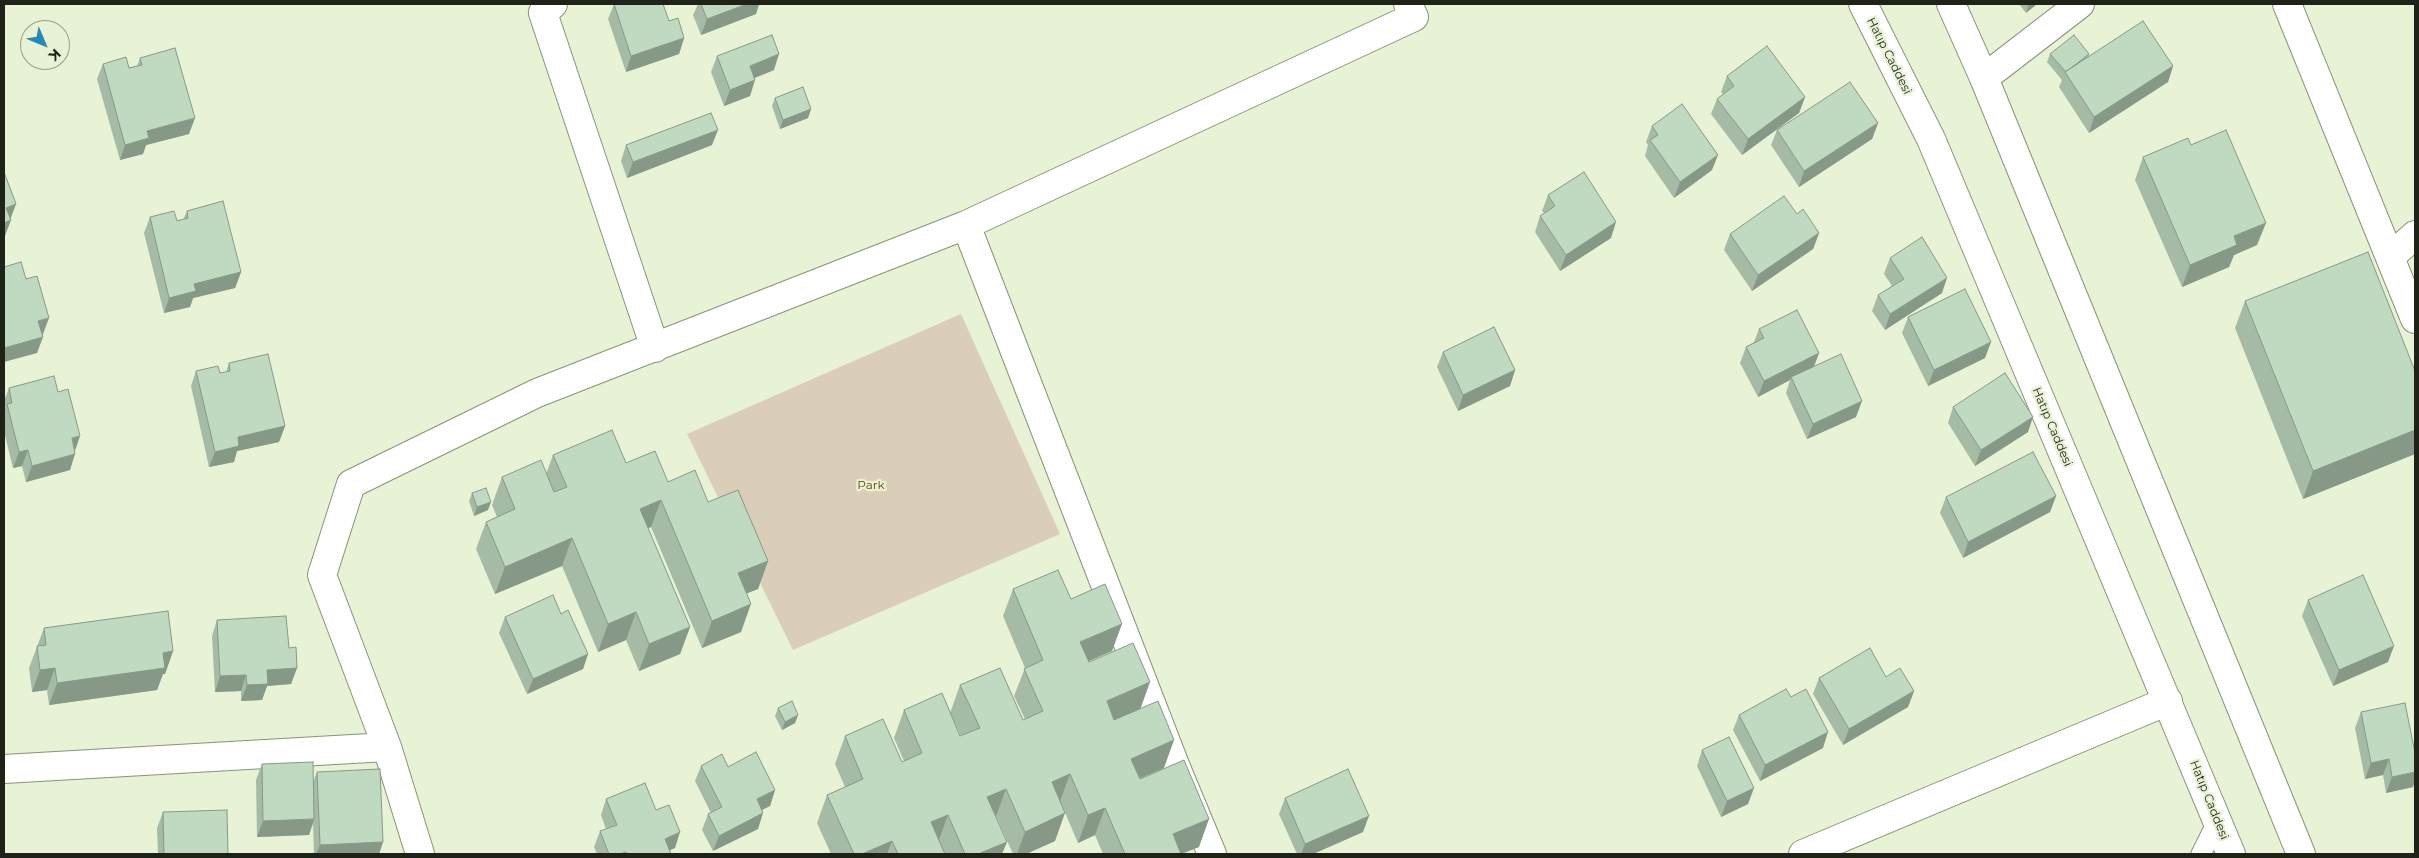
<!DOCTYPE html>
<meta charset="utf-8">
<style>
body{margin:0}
#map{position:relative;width:2419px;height:858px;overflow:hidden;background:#e7f3d4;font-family:Montserrat,sans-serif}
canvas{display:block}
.frame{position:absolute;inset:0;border:5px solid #1f2317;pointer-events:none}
.north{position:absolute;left:20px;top:20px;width:50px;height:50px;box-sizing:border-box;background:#e7f3d4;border:1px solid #97a088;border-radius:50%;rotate:135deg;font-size:14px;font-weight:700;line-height:20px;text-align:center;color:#1f2317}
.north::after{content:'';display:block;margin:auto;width:18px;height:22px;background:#2589b3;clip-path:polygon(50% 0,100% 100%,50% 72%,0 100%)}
</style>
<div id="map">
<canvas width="2419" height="858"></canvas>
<div class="frame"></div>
<div class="north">K</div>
</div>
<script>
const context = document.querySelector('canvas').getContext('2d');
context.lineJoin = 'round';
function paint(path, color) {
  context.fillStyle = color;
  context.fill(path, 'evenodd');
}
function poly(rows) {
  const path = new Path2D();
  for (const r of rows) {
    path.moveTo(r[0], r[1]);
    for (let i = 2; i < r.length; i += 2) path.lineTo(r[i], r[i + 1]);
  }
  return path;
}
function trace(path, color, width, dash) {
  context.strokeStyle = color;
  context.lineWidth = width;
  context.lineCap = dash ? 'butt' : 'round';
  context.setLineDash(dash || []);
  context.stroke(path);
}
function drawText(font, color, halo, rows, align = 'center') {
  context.font = font + ' Montserrat,sans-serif';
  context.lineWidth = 4.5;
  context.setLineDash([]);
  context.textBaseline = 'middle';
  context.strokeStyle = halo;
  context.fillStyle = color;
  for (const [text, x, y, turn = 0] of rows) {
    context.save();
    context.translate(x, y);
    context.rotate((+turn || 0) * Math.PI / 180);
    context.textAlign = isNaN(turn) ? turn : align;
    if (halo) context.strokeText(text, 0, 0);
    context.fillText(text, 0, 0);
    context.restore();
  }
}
paint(poly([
 [961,314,1060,534,793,650,687,434]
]), '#dbceb8');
const service = poly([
 [2201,854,2217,822]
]);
const minor = poly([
 [553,4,543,13,655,348],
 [2287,4,2415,319],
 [1984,78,2080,4],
 [966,225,1175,765,1212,854],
 [2390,257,2415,235],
 [387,747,420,854],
 [4,769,387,747,322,575,351,484,537,393,966,225,1414,17,1408,4],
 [1803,854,2168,701]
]);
const secondary = poly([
 [1863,4,1931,139,2231,854],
 [1951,4,1984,78,2301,854]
]);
trace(service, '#899477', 21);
trace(minor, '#899477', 30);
trace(secondary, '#899477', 30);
trace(service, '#fff', 19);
trace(minor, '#fff', 28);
trace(secondary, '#fff', 28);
paint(poly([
 [614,4,669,21,684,38,679,54,626,72,608,19],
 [698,4,759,4,756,14,701,35,693,15],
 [2019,4,2037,4,2026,13],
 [2050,54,2089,54,2089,56,2173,66,2168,82,2089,133,2059,87,2062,80,2047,62],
 [717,56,774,70,755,78,750,96,724,106,711,72],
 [140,58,189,134,146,145,143,154,120,160,97,79,103,64,129,68,137,66],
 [1727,76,1805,97,1799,113,1742,155,1711,114,1717,99,1723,94,1721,92],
 [775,98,811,109,808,118,780,129,772,106],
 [1878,123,1872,139,1799,187,1771,145,1777,130],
 [1652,126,1712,170,1674,198,1645,156,1648,145,1646,142],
 [626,145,712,145,627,178,621,161],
 [2191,145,2257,245,2234,255,2229,267,2182,287,2135,180,2143,157],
 [1548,195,1611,238,1560,271,1535,232,1540,216,1544,213,1542,211],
 [187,211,241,272,235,288,193,298,190,307,164,313,144,233,150,217,177,221,183,220],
 [1797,214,1819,233,1813,249,1752,291,1724,250,1730,234],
 [1890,258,1942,293,1885,330,1872,311,1878,295,1892,286,1884,274],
 [2245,301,2415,371,2415,454,2303,499,2235,328],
 [1908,317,1985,358,1928,386,1902,333],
 [1759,329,1819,353,1814,367,1856,417,1807,439,1786,393,1790,380,1758,397,1740,363,1746,347,1754,342],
 [1443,352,1515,370,1510,386,1458,411,1437,367],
 [229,363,285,426,279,442,237,451,234,462,209,467,191,386,196,371,220,373,226,372],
 [9,388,58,392,75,451,70,470,26,482,22,466,13,468,4,431,4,401],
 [1953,407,2028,432,1975,466,1948,423],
 [553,455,626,463,668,482,708,502,768,561,758,589,747,593,741,632,702,648,651,527,648,528,690,627,680,654,639,671,626,640,598,652,562,566,495,594,476,549,486,522,497,517,492,505,502,477,546,474],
 [472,493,488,510,474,516,469,501],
 [2056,496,2050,512,1963,558,1940,513,1946,497],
 [1013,589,1071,599,1112,651,1089,661,1140,709,1164,768,1139,779,1199,847,1181,854,1103,854,1095,835,1078,843,1060,801,1055,841,1026,854,1013,854,996,816,1002,854,831,854,817,823,827,795,845,787,835,764,845,736,902,762,904,761,894,738,904,710,961,736,950,713,960,685,1023,720,1025,719,1014,696,1025,668,1003,616],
 [2308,600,2388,662,2333,686,2302,616],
 [561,614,588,654,583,669,527,694,499,633,505,617],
 [217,620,289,648,297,668,291,684,267,686,262,700,241,701,241,691,215,692,212,636],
 [44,628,173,651,165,674,163,674,157,690,49,705,47,690,32,692,29,668],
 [1819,678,1914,691,1908,707,1843,745,1813,694],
 [1791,697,1823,748,1760,781,1733,730,1739,715],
 [778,708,798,715,795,723,782,730,775,716],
 [2361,712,2413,787,2386,793,2383,775,2365,779,2355,728],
 [1702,750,1748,804,1721,817,1697,766],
 [262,764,313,782,317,772,383,842,379,854,314,854,313,824,309,835,257,837,256,780],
 [701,766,728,767,775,790,770,806,762,810,758,829,713,851,702,830,708,814,711,813,695,781],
 [1285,798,1363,832,1313,854,1297,854,1279,814],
 [606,799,656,810,675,848,670,850,671,854,597,854,594,847,600,831,606,829,601,815],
 [163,812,228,854,158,854,157,828]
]), '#a5bba6');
paint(poly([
 [747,4,759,4,756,14,701,35,707,19],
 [2029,4,2037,4,2026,13],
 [684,38,679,54,626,72,631,56],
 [779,54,774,70,744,82,750,66],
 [2173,66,2168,82,2089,133,2094,117],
 [755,80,750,96,724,106,730,90],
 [1805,97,1799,113,1742,155,1748,139],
 [811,109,808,118,780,129,783,120],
 [195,118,189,134,146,145,143,154,120,160,125,145,147,131],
 [1878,123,1872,139,1799,187,1804,171],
 [718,130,712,145,627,178,633,162],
 [1718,155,1712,170,1674,198,1680,182],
 [16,204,10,220,6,208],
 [11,220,5,236,4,237,4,223],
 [1616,222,1611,238,1560,271,1566,255],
 [2266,223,2257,245,2234,255,2229,267,2182,287,2190,265,2234,236],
 [1819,233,1813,249,1752,291,1758,275],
 [241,272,235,288,193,298,190,307,164,313,169,298,194,284],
 [1947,278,1942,293,1885,330,1890,314],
 [49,318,43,334,33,337,38,321],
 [43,337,37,353,4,362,4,348],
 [1991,342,1985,358,1928,386,1934,370],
 [1819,353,1813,368,1791,377,1790,380,1758,397,1764,381],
 [1515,370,1510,386,1458,411,1463,395],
 [1862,401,1856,417,1807,439,1813,424],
 [2033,417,2028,432,1975,466,1981,450],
 [285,426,279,442,237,451,234,462,209,467,215,452,238,437],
 [2415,430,2415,454,2303,499,2313,471],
 [80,436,75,451,72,438],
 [28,450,22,466,13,468,19,452],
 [75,454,70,470,26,482,32,466],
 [2056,496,2050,512,1963,558,1968,542],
 [661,500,651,527,630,536,640,509],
 [491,502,488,510,474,516,477,507],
 [572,538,562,566,495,594,505,567],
 [768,561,758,589,728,601,738,573],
 [751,604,741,632,702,648,712,621],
 [636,612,626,640,598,652,608,624],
 [1122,624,1112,651,1070,669,1080,642],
 [690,627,680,654,639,671,649,644],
 [2394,646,2388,662,2333,686,2339,670],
 [173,651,165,674,163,674,157,690,49,705,57,683,163,653],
 [588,654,583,669,527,694,533,679],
 [55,668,47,690,32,692,40,670],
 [297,668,291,684,267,686,262,700,241,701,247,685,267,670],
 [246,675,241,691,215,692,220,676],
 [1150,682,1140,710,1097,728,1107,701],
 [1914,691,1908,707,1843,745,1849,729],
 [798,715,795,723,782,730,785,722],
 [1828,732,1823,748,1760,781,1765,765],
 [1174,740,1164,768,1121,786,1131,759],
 [2389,759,2383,775,2365,779,2371,763],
 [2415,772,2415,781,2413,787,2386,793,2392,777],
 [1070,774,1060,801,1052,782],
 [1754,788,1748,804,1721,817,1727,801],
 [1006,789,996,816,987,797],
 [775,790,770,806,751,815,757,799],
 [1105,808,1095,835,1078,843,1088,815],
 [763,813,758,829,713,851,719,836],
 [1065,813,1055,841,1026,854,1017,854,1025,832],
 [948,815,938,842,931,822],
 [1369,816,1363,832,1313,854,1301,854,1305,844],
 [314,819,309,835,257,837,263,821],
 [1209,819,1199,847,1181,854,1173,834],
 [680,832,675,848,661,854,665,839],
 [892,841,887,854,862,854],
 [383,842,379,854,316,854,320,845],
 [1007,842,1002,854,978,854]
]), '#869987');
const building = poly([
 [614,4,663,4,669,21,678,18,684,38,631,56,614,4],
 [701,4,747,4,707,19,701,4],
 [2143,21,2173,66,2094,117,2065,72,2143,21],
 [772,35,779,54,750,66,755,80,730,90,717,56,772,35],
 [2074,35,2089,54,2075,65,2065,72,2066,72,2050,54,2074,35],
 [1767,46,1805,97,1748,139,1717,99,1734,86,1727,76,1767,46],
 [175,48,195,118,147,131,149,138,125,145,103,64,126,57,129,68,142,65,140,58,175,48],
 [1850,82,1878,123,1804,171,1777,130,1850,82],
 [803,87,811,109,783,120,775,98,803,87],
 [1682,104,1718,155,1680,182,1650,140,1658,135,1652,126,1682,104],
 [711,113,718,130,633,162,626,145,711,113],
 [2226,130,2266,223,2234,236,2237,245,2190,265,2143,157,2188,138,2191,145,2226,130],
 [4,172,16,204,6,208,11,220,4,223,4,172],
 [1584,172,1616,222,1566,255,1540,216,1555,206,1548,195,1584,172],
 [1784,196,1797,214,1803,209,1819,233,1758,275,1730,234,1784,196],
 [223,201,241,272,194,284,196,291,169,298,150,217,174,211,177,221,188,218,187,211,223,201],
 [1922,237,1947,278,1890,314,1878,295,1904,279,1890,258,1922,237],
 [2368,252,2415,371,2415,430,2313,471,2245,301,2368,252],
 [21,262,26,279,37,276,49,318,38,321,43,337,4,348,4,267,21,262],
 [1965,289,1991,342,1934,370,1908,317,1965,289],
 [1797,310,1819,353,1764,381,1746,347,1764,338,1759,329,1797,310],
 [1494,327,1515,370,1463,395,1443,352,1494,327],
 [268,354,285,426,238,437,239,446,215,452,196,371,218,366,220,373,230,371,229,363,268,354],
 [1841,354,1862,401,1813,424,1791,377,1841,354],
 [2005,373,2033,417,1981,450,1953,407,2005,373],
 [54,376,58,392,68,389,80,436,72,438,75,454,32,466,28,450,19,452,7,404,12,403,9,388,54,376],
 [612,430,626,463,655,451,668,482,695,470,708,502,738,490,768,561,738,573,751,604,712,621,661,500,640,509,690,627,649,644,636,612,608,624,572,538,505,567,486,522,515,509,502,477,541,460,554,492,567,487,553,455,612,430],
 [2033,452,2056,496,1968,542,1946,497,2033,452],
 [486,488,491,502,477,507,472,493,486,488],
 [1058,570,1071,599,1105,584,1122,624,1080,642,1089,662,1133,643,1150,682,1107,701,1114,720,1158,701,1174,740,1131,759,1140,779,1184,760,1209,819,1173,834,1181,854,1125,854,1105,808,1088,815,1070,774,1052,782,1065,813,1025,832,1006,789,987,797,1007,842,978,854,965,854,948,815,931,822,945,854,898,854,892,841,862,854,854,854,827,795,863,779,845,736,883,719,902,762,922,753,904,710,942,693,960,736,980,728,960,685,1000,668,1023,720,1043,711,1024,669,1043,660,1013,589,1058,570],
 [2363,575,2394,646,2339,670,2308,600,2363,575],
 [553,595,561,614,568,610,588,654,533,679,505,617,553,595],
 [168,611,173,651,163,653,165,668,57,683,55,668,40,670,37,646,46,645,44,628,168,611],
 [286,616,289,648,296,647,297,668,267,670,268,684,247,685,246,675,220,676,217,620,286,616],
 [1870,648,1886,677,1900,668,1914,691,1849,729,1819,678,1870,648],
 [1786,689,1791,697,1806,689,1828,732,1765,765,1739,715,1786,689],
 [792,701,798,715,785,722,778,708,792,701],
 [2405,703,2415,753,2415,772,2392,777,2389,759,2371,763,2361,712,2405,703],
 [1729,737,1754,788,1727,801,1702,750,1729,737],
 [756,752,775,790,757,799,763,813,719,836,708,814,722,807,701,766,722,754,728,767,756,752],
 [313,762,314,819,263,821,262,764,313,762],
 [380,769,383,842,320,845,317,772,380,769],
 [1348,769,1369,816,1305,844,1285,798,1348,769],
 [645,783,656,810,669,805,680,832,665,839,671,854,627,854,626,852,620,854,609,854,600,831,617,825,606,799,645,783],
 [227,810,228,854,164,854,163,812,227,810]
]);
paint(building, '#c0dac1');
trace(building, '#869987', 1);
drawText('12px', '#1f2317', '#e7f3d4', [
 ["Hatıp Caddesi",1889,56,63],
 ["Hatıp Caddesi",2052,427,67],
 ["Hatıp Caddesi",2209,800,68]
]);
drawText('12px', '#624707', '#e7f3d4', [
 ["Park",871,485]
]);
</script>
